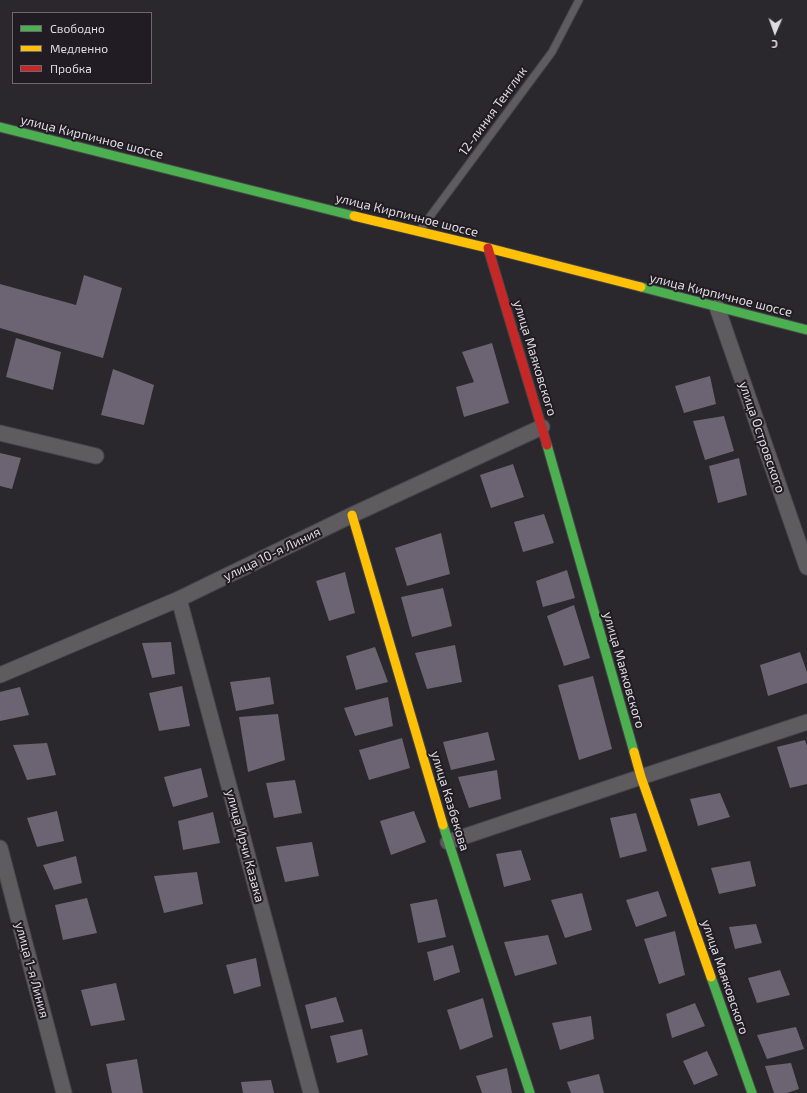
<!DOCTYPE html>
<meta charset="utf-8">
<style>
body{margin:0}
#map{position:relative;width:807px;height:1093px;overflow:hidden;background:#2a282c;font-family:"Exo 2",sans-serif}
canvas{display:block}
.legend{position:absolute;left:12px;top:12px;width:140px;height:72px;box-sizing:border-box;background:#211c24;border:1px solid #6d686f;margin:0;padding:5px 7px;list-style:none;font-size:12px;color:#dedbe0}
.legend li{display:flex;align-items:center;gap:8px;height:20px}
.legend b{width:20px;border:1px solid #6d686f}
.north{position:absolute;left:755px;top:12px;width:40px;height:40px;-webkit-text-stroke:3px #211c24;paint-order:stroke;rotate:182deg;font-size:11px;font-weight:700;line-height:16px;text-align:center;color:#dedbe0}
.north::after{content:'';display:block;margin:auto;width:14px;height:18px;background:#dedbe0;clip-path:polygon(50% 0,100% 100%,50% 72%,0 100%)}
</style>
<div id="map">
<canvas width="807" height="1093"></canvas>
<ul class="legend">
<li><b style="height:5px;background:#4caf50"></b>Свободно</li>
<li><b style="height:5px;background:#ffc107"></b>Медленно</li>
<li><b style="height:5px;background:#c62828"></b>Пробка</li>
</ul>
<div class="north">С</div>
</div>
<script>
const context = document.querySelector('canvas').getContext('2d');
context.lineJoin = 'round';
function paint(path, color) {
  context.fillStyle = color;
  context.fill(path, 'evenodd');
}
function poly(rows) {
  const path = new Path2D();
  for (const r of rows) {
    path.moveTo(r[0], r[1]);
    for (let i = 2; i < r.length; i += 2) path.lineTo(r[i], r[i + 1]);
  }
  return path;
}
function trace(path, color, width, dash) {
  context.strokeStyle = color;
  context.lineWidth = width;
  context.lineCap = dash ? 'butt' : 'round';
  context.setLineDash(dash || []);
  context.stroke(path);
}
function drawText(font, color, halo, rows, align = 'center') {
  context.font = font + ' "Exo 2",sans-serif';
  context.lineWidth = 4;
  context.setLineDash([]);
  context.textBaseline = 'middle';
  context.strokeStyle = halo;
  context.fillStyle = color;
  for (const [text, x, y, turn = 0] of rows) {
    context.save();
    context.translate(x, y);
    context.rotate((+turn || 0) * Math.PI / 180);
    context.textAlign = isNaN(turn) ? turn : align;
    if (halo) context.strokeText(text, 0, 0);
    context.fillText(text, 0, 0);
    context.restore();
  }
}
paint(poly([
 [84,275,122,288,103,358,0,328,0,284,76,305],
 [16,338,61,352,53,390,6,377],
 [492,343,509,403,464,417,456,387,474,382,462,352],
 [113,369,154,385,144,425,101,415],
 [710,376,716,404,684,413,675,386],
 [724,416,734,451,705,460,693,421],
 [0,453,21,458,12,489,0,486],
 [739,458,747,495,718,503,709,466],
 [513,464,524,497,491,508,480,475],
 [544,514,554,543,523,552,514,522],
 [441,533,450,574,407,586,395,548],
 [567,570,575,598,543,607,536,581],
 [345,572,355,613,329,621,316,581],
 [443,588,452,626,412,637,401,597],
 [574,605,590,658,564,666,547,616],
 [171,642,175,674,152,678,142,643],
 [455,645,462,682,427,689,415,653],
 [375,647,388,682,356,690,346,656],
 [800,652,807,672,807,683,768,696,760,665],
 [593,676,612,749,579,760,558,685],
 [270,677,274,704,236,711,230,682],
 [182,686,190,726,159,731,149,693],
 [20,687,29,715,0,721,0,692],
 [388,697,393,726,355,736,344,708],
 [278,714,285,760,248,772,239,717],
 [488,732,495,760,451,770,443,742],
 [402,738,410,768,369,780,359,750],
 [805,740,807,746,807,784,790,788,777,747],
 [47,743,56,775,27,780,13,745],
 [201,768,208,797,173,807,164,777],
 [497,770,501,799,469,808,458,777],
 [295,780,302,813,274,818,266,783],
 [720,793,730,817,698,826,690,799],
 [57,811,64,841,37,847,27,818],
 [414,811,426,842,391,855,380,821],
 [213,812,220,843,183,850,178,821],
 [636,813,647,851,620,858,610,818],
 [312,842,319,876,285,882,276,847],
 [521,850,531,880,504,887,496,854],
 [76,856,82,883,54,890,43,865],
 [750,861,756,886,719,894,711,868],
 [197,872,203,904,164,913,154,876],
 [658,891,667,916,636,927,626,900],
 [582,893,592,930,565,938,551,900],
 [87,898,97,933,63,940,55,905],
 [437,899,446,937,418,943,410,904],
 [756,924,762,943,735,949,729,927],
 [675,931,685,975,659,984,644,939],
 [548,935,557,964,515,976,504,942],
 [453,945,460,972,434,981,427,952],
 [256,958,261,986,234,994,226,965],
 [780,970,790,995,757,1003,748,978],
 [116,983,125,1020,91,1026,81,990],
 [336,997,344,1022,311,1029,305,1005],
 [483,998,493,1037,460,1050,447,1010],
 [695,1003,705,1026,672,1038,666,1014],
 [591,1016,594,1039,560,1050,552,1023],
 [796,1027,804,1049,767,1059,757,1035],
 [362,1029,368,1055,337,1063,330,1036],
 [707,1051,718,1075,694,1085,683,1061],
 [137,1059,143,1093,112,1093,106,1064],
 [791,1063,799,1089,787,1093,774,1093,765,1066],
 [507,1068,512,1093,482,1093,476,1076],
 [599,1074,604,1093,571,1093,567,1082],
 [271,1080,274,1093,243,1093,241,1082]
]), '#6c6472');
const lane = poly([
 [420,230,552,52,579,0]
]);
const street = poly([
 [717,307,807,567],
 [0,433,96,456],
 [179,599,311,1093],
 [0,675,179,599,352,515,542,427],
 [448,842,641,777,807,722],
 [0,848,64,1093]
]);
const fast = poly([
 [0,127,354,216],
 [641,287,807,330],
 [547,445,634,752],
 [443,825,530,1093],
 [711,977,752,1093]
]);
const slow = poly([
 [354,216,488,248,641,287],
 [352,515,443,825],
 [634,752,641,777,711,977]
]);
const jam = poly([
 [488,248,547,445]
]);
trace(lane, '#474549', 9);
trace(street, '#474549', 17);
trace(fast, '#474549', 11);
trace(slow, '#474549', 11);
trace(jam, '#474549', 11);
trace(lane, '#5e5c5f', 7);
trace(street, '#5e5c5f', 15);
trace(fast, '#4caf50', 9);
trace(slow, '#ffc107', 9);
trace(jam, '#c62828', 9);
drawText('13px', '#dedbe0', '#211c24', [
 ["12-линия Тенглик",493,111,-54],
 ["улица Кирпичное шоссе",92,137,14],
 ["улица Кирпичное шоссе",407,215,14],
 ["улица Кирпичное шоссе",721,295,14],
 ["улица Маяковского",535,358,73],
 ["улица Островского",762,437,71],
 ["улица 10-я Линия",272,554,-26],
 ["улица Маяковского",624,670,74],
 ["улица Казбекова",450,801,73],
 ["улица Ирчи Казака",245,846,75],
 ["улица 1-я Линия",32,970,75],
 ["улица Маяковского",725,977,71]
]);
</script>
